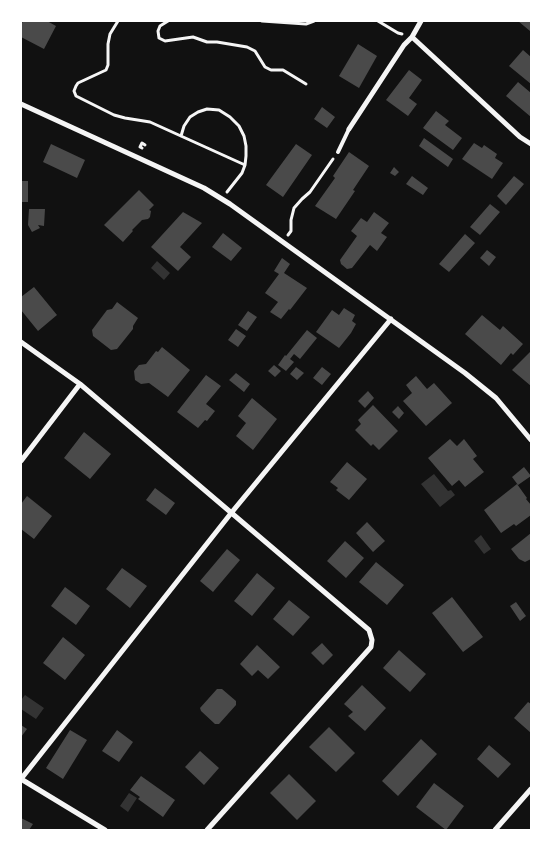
<!DOCTYPE html>
<style>
body{margin:0}
#map{position:relative;width:552px;height:851px;overflow:hidden;background:#111;font-family:Commissioner,sans-serif}
canvas{display:block}
.frame{position:absolute;inset:0;border:22px solid #fff;pointer-events:none}
</style>
<div id="map">
<canvas width="552" height="851"></canvas>
<div class="frame"></div>
</div>
<script>
const context = document.querySelector('canvas').getContext('2d');
context.lineJoin = 'round';
function paint(path, color) {
  context.fillStyle = color;
  context.fill(path, 'evenodd');
}
function poly(rows) {
  const path = new Path2D();
  for (const r of rows) {
    path.moveTo(r[0], r[1]);
    for (let i = 2; i < r.length; i += 2) path.lineTo(r[i], r[i + 1]);
  }
  return path;
}
function trace(path, color, width, dash) {
  context.strokeStyle = color;
  context.lineWidth = width;
  context.lineCap = dash ? 'butt' : 'round';
  context.setLineDash(dash || []);
  context.stroke(path);
}
paint(poly([
 [157,261,170,273,164,280,151,268],
 [434,474,448,491,451,490,455,495,440,507,421,484],
 [481,535,491,549,484,554,474,541],
 [25,695,44,708,36,719,21,709,21,700],
 [129,793,137,798,128,812,120,806]
]), '#333');
paint(poly([
 [23,21,47,21,56,26,44,49,21,37,21,25],
 [518,21,531,21,531,30,530,31],
 [358,44,377,56,359,88,339,76],
 [523,50,531,57,531,84,509,66],
 [409,70,422,80,409,98,417,104,408,116,386,100],
 [518,82,531,93,531,117,506,96],
 [322,107,335,117,327,128,314,119],
 [436,111,449,121,445,125,462,138,453,150,423,128],
 [424,138,453,159,448,167,419,146],
 [474,143,482,148,484,145,497,154,495,158,503,163,492,179,462,159],
 [51,144,85,160,77,178,43,162],
 [296,144,312,155,283,197,266,185],
 [349,152,369,166,353,190,355,191,336,219,315,206,335,178,333,176],
 [394,167,399,172,395,176,390,173],
 [412,176,428,188,423,195,406,184],
 [514,176,524,184,506,205,497,196],
 [21,181,28,181,28,202,21,202],
 [139,190,154,205,149,210,151,211,150,217,148,219,142,220,132,230,133,231,123,242,104,225],
 [490,204,500,212,480,235,470,227],
 [29,209,45,209,44,226,38,225,40,228,32,232,28,225],
 [183,212,202,223,180,247,191,257,178,271,151,247],
 [374,212,389,223,381,233,387,237,377,251,370,245,352,268,347,269,341,264,340,260,357,236,351,231,361,218,367,222],
 [223,233,242,248,231,261,212,247],
 [465,234,475,243,449,272,439,264],
 [487,250,496,257,489,266,480,258],
 [282,258,290,264,284,273,307,288,290,310,289,309,281,319,270,312,278,302,265,293,279,274,274,271],
 [34,287,57,315,38,331,21,310,21,297],
 [117,302,138,318,133,326,133,329,117,349,111,350,93,336,92,330,107,310,112,309],
 [344,308,355,315,352,321,356,324,351,333,339,348,316,332,332,310,339,315],
 [248,311,257,317,247,331,238,325],
 [482,315,500,330,503,326,523,344,513,355,511,353,501,365,465,334],
 [236,329,246,336,238,347,228,340],
 [307,330,317,338,300,359,294,354,290,359,294,362,286,371,278,365,285,355,286,356],
 [162,347,190,370,168,397,149,383,141,384,135,380,134,371,139,365,146,364,156,351,158,352],
 [531,351,531,386,512,370],
 [274,365,281,371,275,377,268,371],
 [296,367,304,373,297,380,290,374],
 [322,367,331,374,322,385,313,378],
 [236,373,250,384,244,392,229,380],
 [206,375,221,386,206,404,215,411,207,421,205,420,198,428,177,412],
 [416,376,427,389,434,383,452,403,426,426,403,401,412,393,406,385],
 [368,391,374,398,365,408,358,401],
 [252,398,277,419,253,450,236,436,246,423,238,416],
 [373,405,398,431,379,450,373,444,371,446,355,430,361,424,358,420],
 [398,406,404,413,399,419,392,412],
 [84,432,111,454,90,479,64,458],
 [450,439,457,446,464,439,477,456,473,459,484,472,465,487,459,480,452,486,428,458],
 [347,462,367,479,349,500,336,490,338,488,330,482],
 [524,467,531,476,518,485,512,477],
 [517,484,527,498,526,499,531,505,531,515,516,526,514,524,501,533,484,510],
 [155,488,175,503,166,515,146,500],
 [27,496,52,516,34,539,21,529,21,504],
 [367,522,385,541,373,552,356,533],
 [531,533,531,559,525,562,519,559,511,549],
 [345,541,364,558,346,578,327,561],
 [227,549,240,560,213,592,200,581],
 [376,562,404,585,387,605,359,582],
 [122,568,147,586,130,608,106,589],
 [257,573,275,588,252,616,234,601],
 [65,587,90,606,76,625,51,606],
 [452,597,483,637,463,652,432,613],
 [289,600,310,617,293,636,273,619],
 [516,602,526,616,520,621,510,606],
 [63,637,85,655,65,680,43,663],
 [322,643,333,655,323,665,311,653],
 [257,645,280,667,268,679,258,670,252,676,240,664],
 [399,650,426,674,410,692,383,668],
 [362,685,386,708,365,731,348,716,353,712,344,704],
 [217,689,222,689,236,701,236,705,219,724,215,724,201,711,200,708],
 [528,702,531,704,531,733,514,718],
 [21,725,27,729,21,737],
 [329,727,355,753,336,772,309,747],
 [70,730,87,740,63,779,46,768],
 [117,730,133,742,119,762,102,751],
 [421,739,437,754,398,796,382,781],
 [489,745,511,764,498,778,477,759],
 [200,751,219,768,204,785,185,767],
 [289,774,316,801,297,820,270,793],
 [141,776,175,800,163,817,138,799,140,797,130,790],
 [434,783,464,806,446,830,416,807],
 [21,818,33,824,29,830,21,830]
]), '#4a4a4a');
trace(poly([
 [118,21,110,34,108,44,108,65,106,70,78,83,76,86,74,91,76,96,114,115,125,118,150,122,245,165],
 [168,21,160,26,158,31,159,38,165,41,193,37,207,42,217,42,247,47,255,51,265,67,271,70,283,70,306,84],
 [262,21,306,24,314,21],
 [378,21,398,33,402,34],
 [181,136,184,126,190,117,198,112,207,109,219,110,230,117,239,126,244,136,246,146,246,156,245,165,242,173,227,192],
 [142,148,140,147,142,143,145,145],
 [288,235,291,231,291,220,294,208,302,199,310,192,333,159]
]), '#f5f5f5', 3);
trace(poly([
 [338,152,349,129]
]), '#f5f5f5', 4);
trace(poly([
 [412,37,520,137,531,144],
 [21,104,204,188,230,204,465,373,496,398,531,440],
 [349,129,404,45,412,37,421,21],
 [21,342,80,384,369,630,372,640,371,647,207,830],
 [21,461,80,384],
 [21,779,232,512,391,319],
 [21,779,105,830],
 [495,830,531,789]
]), '#f5f5f5', 5);
</script>
